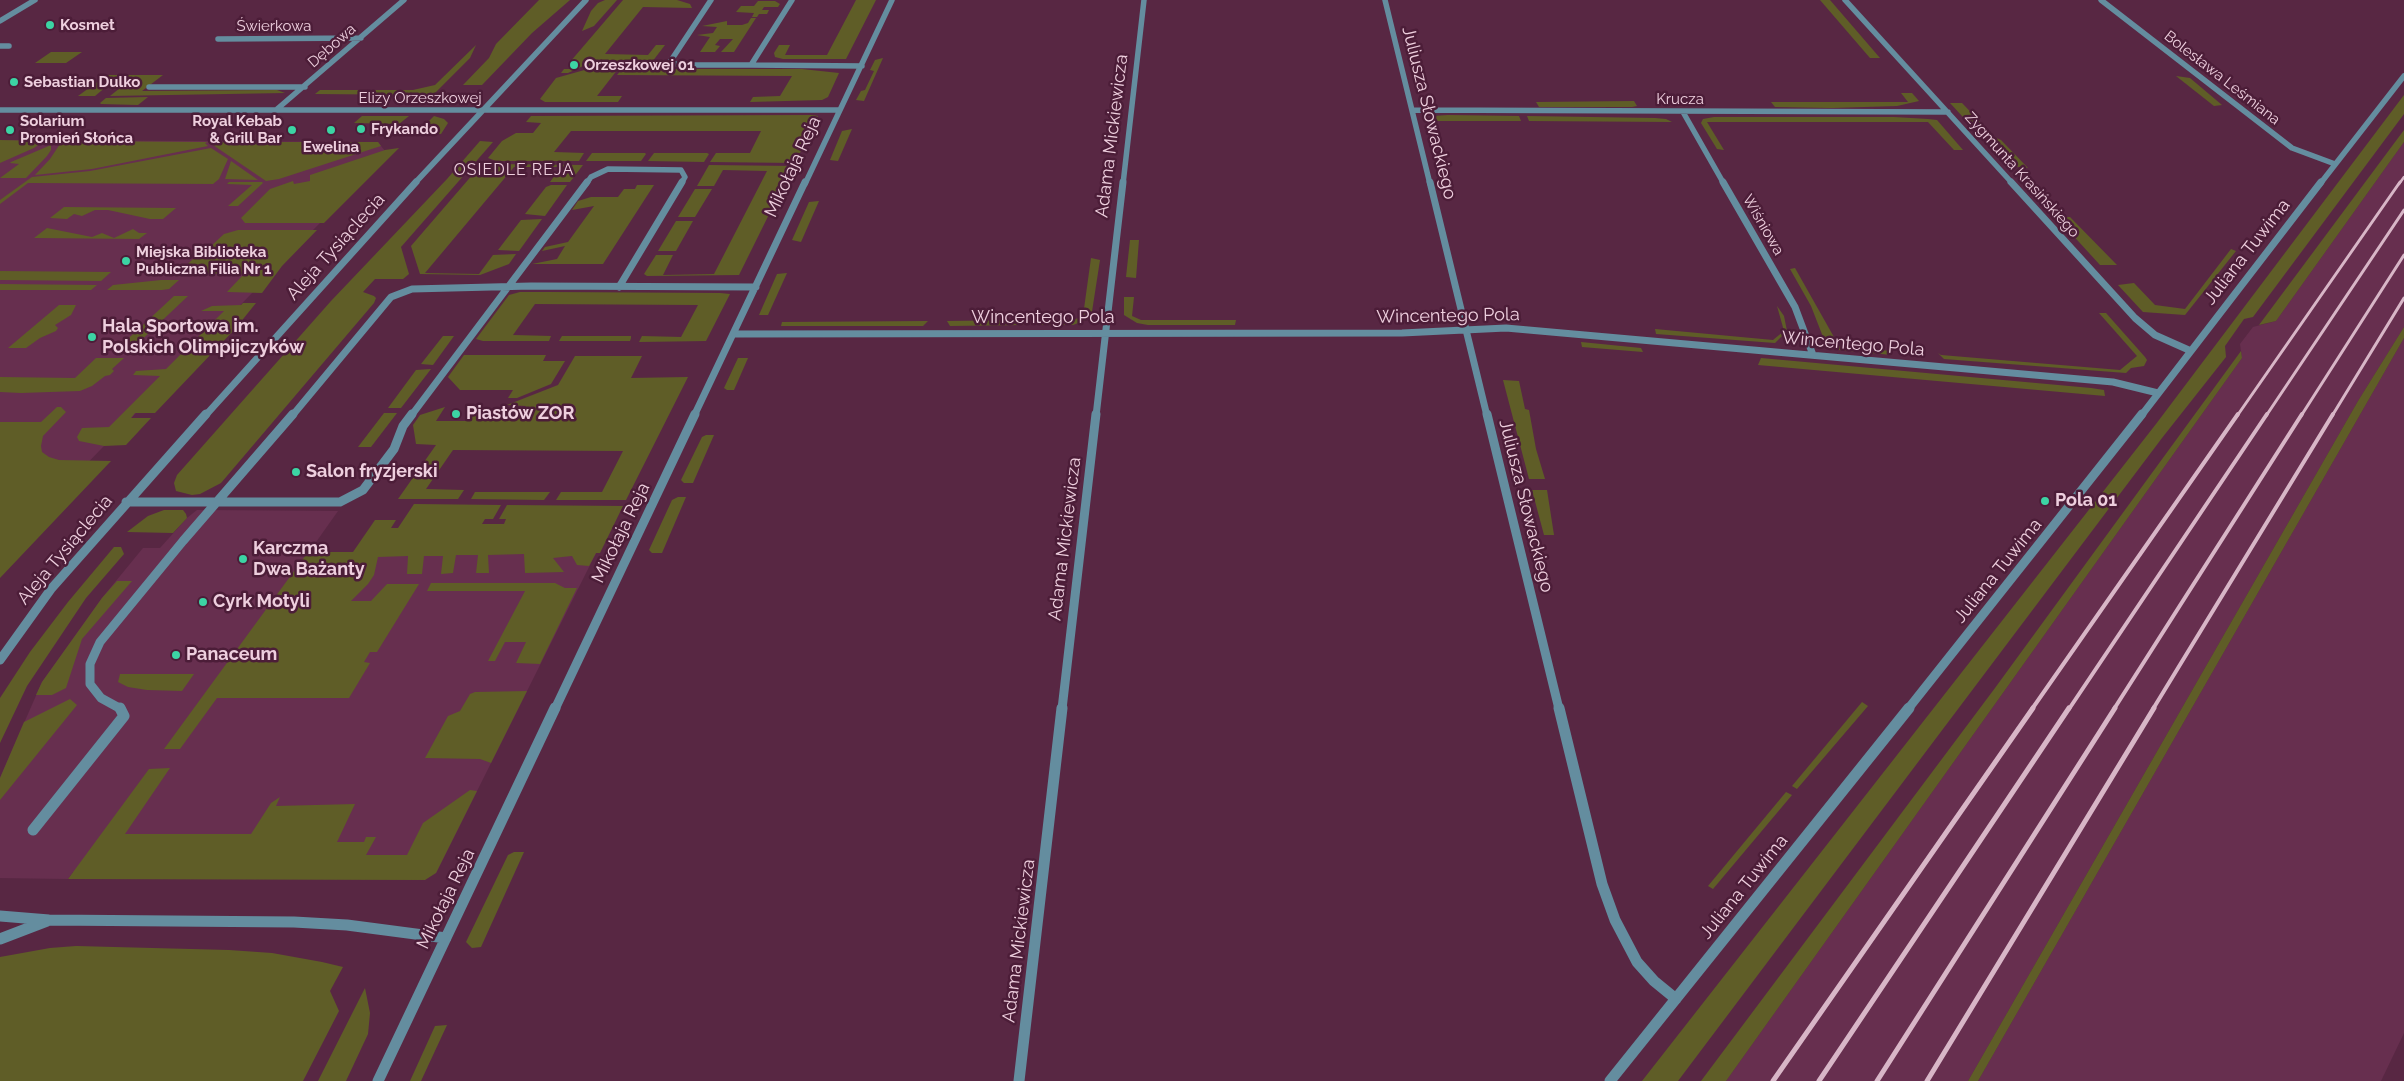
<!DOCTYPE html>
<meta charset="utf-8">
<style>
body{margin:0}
canvas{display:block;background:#582743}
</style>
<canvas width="2404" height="1081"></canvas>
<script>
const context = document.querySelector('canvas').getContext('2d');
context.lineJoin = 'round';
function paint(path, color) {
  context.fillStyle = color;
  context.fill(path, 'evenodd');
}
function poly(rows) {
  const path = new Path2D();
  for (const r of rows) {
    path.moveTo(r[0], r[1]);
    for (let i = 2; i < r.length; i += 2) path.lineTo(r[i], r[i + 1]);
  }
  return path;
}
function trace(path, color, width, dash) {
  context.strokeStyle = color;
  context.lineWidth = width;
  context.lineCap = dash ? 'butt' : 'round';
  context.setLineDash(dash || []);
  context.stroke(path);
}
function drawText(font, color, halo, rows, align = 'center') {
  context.font = font + ' Raleway,sans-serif';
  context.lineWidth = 5;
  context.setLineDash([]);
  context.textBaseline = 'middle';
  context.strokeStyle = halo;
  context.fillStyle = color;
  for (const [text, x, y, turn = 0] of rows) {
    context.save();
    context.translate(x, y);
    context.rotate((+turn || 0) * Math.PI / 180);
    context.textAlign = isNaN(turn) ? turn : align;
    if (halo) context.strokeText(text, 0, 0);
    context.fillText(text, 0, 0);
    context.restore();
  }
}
paint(poly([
 [0,140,378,142,388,155,313,230,72,479,0,478],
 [2404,142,2404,327,2358,401,1968,1081,1726,1081,2242,358,2240,344,2253,327,2276,321],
 [2404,338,2404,1033,2381,1081,1978,1081],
 [197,510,338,511,309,552,596,553,436,873,73,872,68,879,0,878,0,778,42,682,102,598,143,548,160,548,187,518]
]), '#672f4f');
paint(poly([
 [539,0,570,0,532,33,482,85,463,85,489,58,496,44],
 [605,0,617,0,594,26,582,31,591,11,598,3],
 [623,0,677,0,690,4,692,8,643,7,605,54,648,55,656,45,665,45,652,62,634,67,583,66,568,73,561,73,564,69,574,69,579,63,570,62],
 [856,0,876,0,846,59,783,59,775,57,774,53,779,45,790,45,785,55,827,55],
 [1820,0,1830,0,1880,58,1870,58],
 [758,1,775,1,780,4,778,7,764,7,762,10,769,10,767,14,759,14,757,17,752,17,754,13,736,12,741,6,754,6],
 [751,18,756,18,734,52,721,52,733,39,720,39,715,45,720,46,715,52,700,52,710,37,697,35,713,33,717,27,702,26,727,21,727,25,742,25,748,23],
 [476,45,470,58,433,95,315,94,320,90,413,90,435,85],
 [51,52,82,52,66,63,35,63],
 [883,58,864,101,856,100,861,91,865,90,874,71,870,70,875,60],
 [588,69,618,69,597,96,622,96,618,102,545,102,540,99,556,78],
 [622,69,802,69,839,73,828,97,822,100,750,102,753,97,780,96,792,76,617,75],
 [107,75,163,75,142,91,277,90,285,93,110,96,120,88,125,88,133,80,113,81,95,96,78,96],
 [2176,76,2190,78,2222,105,2214,106],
 [1901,93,1912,93,1919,101,1897,106,1832,108,1775,107,1771,102,1908,102],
 [2404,95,2404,114,2253,317,2244,319,2225,346,2226,357,2162,438,1678,1081,1642,1081,2156,424],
 [148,97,138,105,101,104,100,103,106,98],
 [1634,101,1637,106,1632,107,1539,107,1536,102],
 [1950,103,1962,103,1987,129,1973,128],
 [813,115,818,116,795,163,710,162,716,153,750,153,761,131,571,131,554,152,584,153,579,161,496,161,488,158,502,141,516,133,533,133,541,123,526,122,531,116],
 [1448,115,1519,116,1521,121,1433,121,1433,116],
 [362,116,409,116,399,124,354,123],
 [434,116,444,119,448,123,441,134,418,132],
 [1527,116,1655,118,1666,119,1672,122,1529,121],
 [1714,117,1894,117,1928,119,1937,120,1963,150,1954,150,1928,122,1707,122,1724,150,1717,149,1701,123,1703,119],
 [852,129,838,161,830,160,842,131],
 [2404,130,2404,142,2276,321,2259,325],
 [1994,137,2001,140,2028,168,2010,166,1983,138],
 [0,140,44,141,34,148,0,163],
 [62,141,208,142,205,143,208,146,92,169,35,175,50,159],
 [480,141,493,142,401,247,409,274,403,279,375,279,363,292,374,296,376,298,374,303,221,483,200,494,192,495,176,491,174,483,177,475,331,301,447,179],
 [214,142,378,142,381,146,279,179,266,181,213,145],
 [51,145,51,150,47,156,26,178,0,178,19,164,10,163,11,162],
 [211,148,228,159,219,179,213,184,28,183,0,204,0,200,32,177,90,171],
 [399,148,324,223,245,223,241,218,270,189,293,181,294,184,310,181,310,175,385,150],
 [592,153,645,153,646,154,641,161,586,161],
 [654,153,707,153,709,154,704,162,648,161],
 [231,161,258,180,225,179],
 [492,164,583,165,570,182,550,182,561,167,514,167,425,273,479,274,493,255,516,254,509,264,480,275,420,274,411,246,480,166],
 [709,165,793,166,739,275,647,276,644,274,656,255,673,255,663,275,714,274,767,171,723,170,714,186,697,186],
 [229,182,262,182,263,183,238,206,228,206,252,185,227,184],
 [551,185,567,185,545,216,525,214,546,187],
 [637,185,654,185,603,264,532,264,557,259,565,246,542,251,545,247,568,242,594,206,572,210,578,201,591,197,618,197,624,189,635,189],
 [695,189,712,189,695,217,678,217],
 [819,201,801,242,792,240,809,202],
 [64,207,176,208,163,219,150,219,108,210,95,210,82,216,74,214,67,219,50,218],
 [2062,217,2070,217,2117,265,2100,265,2058,219],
 [542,219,519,251,498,250,521,220],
 [676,221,693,221,676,251,658,251],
 [47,228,92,237,102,233,114,238,133,229,139,233,147,233,139,239,34,238],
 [238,230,317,230,282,266,262,293,227,292,244,274,178,273,206,247,210,247,224,234],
 [1130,240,1139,240,1136,278,1126,277],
 [2231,249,2236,251,2185,315,2143,312,2118,285,2134,283,2155,305,2185,309],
 [1091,258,1100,260,1091,318,1073,325,1031,325,1032,320,1073,320,1083,316],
 [1795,268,1839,346,1891,351,1892,355,1839,350,1830,347,1825,342,1811,306,1790,269],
 [0,271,111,272,101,281,0,280],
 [787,273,768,315,759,315,777,274],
 [161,280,179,280,169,289,162,290,107,290,113,285],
 [0,284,97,285,91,290,0,290],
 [550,292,720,293,730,294,706,341,639,342,642,336,681,337,698,305,535,304,513,335,551,336,549,341,483,341,476,339,509,295,520,292],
 [174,296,188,296,132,349,117,349],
 [1124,297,1134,297,1132,316,1141,320,1236,320,1235,325,1148,325,1137,323,1124,315],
 [243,303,256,303,235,329,155,413,135,413,131,418,151,418,126,445,104,446,79,441,77,437,82,428,109,427,160,376,133,375,136,371,166,369,224,311,201,311,212,306,241,305],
 [59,305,76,305,71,315,55,325,58,328,56,331,40,338,26,348,8,348],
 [1777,306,1784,316,1787,331,1775,343,1656,334,1655,329,1773,340,1784,331],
 [2099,313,2106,313,2145,357,2147,360,2144,366,2131,368,2126,373,1944,359,1938,353,1941,355,2120,370,2137,356],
 [1026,320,1023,325,950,326,947,321],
 [928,321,923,326,781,326,782,322],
 [2404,327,2404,338,1978,1081,1968,1081,2358,401],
 [443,336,454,336,433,365,421,364],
 [562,336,631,336,631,338,630,341,559,341],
 [1581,342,1641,348,1643,352,1582,347],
 [2241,351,2242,358,1726,1081,1701,1081,1995,688],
 [464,355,546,355,543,361,565,361,551,384,517,398,508,398,513,390,460,390,448,377],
 [575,356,642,356,631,378,688,377,626,500,556,500,561,492,602,492,623,451,453,450,426,489,464,490,458,499,398,499,436,445,416,444,413,425,420,415,445,407,436,421,468,421,473,415,499,415,497,418,519,418,526,406,507,405,558,385],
 [96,358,124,358,112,369,114,371,110,375,105,376,92,386,80,391,21,393,0,392,0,377,75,378],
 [738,358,748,358,734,390,727,390,724,388],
 [1761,358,2091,388,2104,390,2105,396,1758,365],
 [431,369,401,408,388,408,416,370],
 [1503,380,1519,381,1525,409,1529,410,1536,449,1545,479,1529,479],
 [57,407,61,407,66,412,43,436,41,446,42,452,49,457,59,460,111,461,0,578,0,422,41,422],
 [384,413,397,413,371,447,358,447],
 [706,435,714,435,693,483,684,483,681,480,702,437],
 [1532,490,1547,490,1554,535,1544,535],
 [475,492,550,492,544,500,471,499],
 [678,497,686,497,662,553,652,553,649,550,672,500],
 [414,504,501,505,493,519,485,519,482,524,504,524,506,519,499,519,507,505,623,506,600,553,596,553,589,566,577,565,572,556,553,558,564,572,525,573,524,554,488,555,489,573,476,573,478,555,456,555,453,573,441,574,443,556,424,556,422,574,407,574,408,556,378,557,374,575,368,584,351,601,371,601,387,584,419,584,377,652,370,652,364,662,370,663,349,698,217,698,180,749,164,749,308,552,353,552,375,520,396,520,391,528,398,528],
 [164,510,183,510,186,514,187,518,173,533,127,532,148,516],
 [114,547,121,547,124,554,86,598,27,686,0,743,0,698,30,652,68,602],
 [117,581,132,581,82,639,66,688,52,695,36,695,42,682,102,598],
 [431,583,555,583,565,588,577,588,540,664,516,663,526,642,505,642,495,661,488,661,525,591,427,591],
 [120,674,194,674,182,691,147,690,128,687,118,682],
 [527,691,491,763,480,759,425,758,448,716,460,711,470,694,475,692],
 [70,699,77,705,0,800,0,778,24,722],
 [1862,702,1868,706,1797,789,1792,786],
 [170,768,125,834,251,834,271,803,280,797,276,806,355,804,337,842,364,842,366,837,376,837,366,855,407,855,423,823,470,790,477,791,436,873,425,880,68,879,149,769],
 [1786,792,1792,795,1713,889,1708,886],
 [514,852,524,852,481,947,472,948,466,942,508,855],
 [76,946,229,950,272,953,322,962,343,967,330,991,339,1011,303,1081,0,1081,0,957,50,948],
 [365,988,370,1013,368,1034,346,1081,318,1081],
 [447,1025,421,1081,410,1081,435,1026]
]), '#5f5d27');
trace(poly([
 [711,0,670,62,679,65,751,65],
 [792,0,751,65,862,66],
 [1385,0,1430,184],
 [1845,0,2013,184],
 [2101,0,2292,148,2335,164],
 [0,21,35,0],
 [218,39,361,38],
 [0,46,9,46],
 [149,87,305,87],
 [0,110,839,110],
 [276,110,404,0],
 [1412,110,1948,112],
 [1683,112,1724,184],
 [414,184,586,0],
 [586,184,591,177,608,169,681,170,685,177,681,184],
 [805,184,892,0],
 [1123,184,1144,0],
 [2320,184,2404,76]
]), '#648d9f', 5.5);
trace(poly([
 [1430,182,1487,416],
 [1723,182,1795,307,1813,355],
 [2011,182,2135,318,2155,335,2191,351],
 [619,287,682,182],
 [734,334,1402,333,1506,328,2113,382,2158,393],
 [205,416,416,182],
 [292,416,391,297,412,289,531,286,756,287],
 [411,416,587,182],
 [694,416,805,182],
 [1096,416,1123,182],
 [2141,416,2321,182]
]), '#648d9f', 7);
trace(poly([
 [1487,414,1559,709],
 [126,502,340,502,363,490,394,449,403,426,412,414],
 [0,660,51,589,206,414],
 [121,709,101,698,90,684,90,664,100,642,183,541,293,414],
 [555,709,695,414],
 [1062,709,1096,414],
 [1908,709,2142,414]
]), '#648d9f', 9);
trace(poly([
 [1559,708,1602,884,1615,920,1637,962,1654,981,1676,999],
 [33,830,124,716,120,708],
 [0,916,49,920,294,922,347,925,446,938],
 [0,939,47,921],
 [378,1081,555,708],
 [1019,1081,1062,708],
 [1610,1081,1909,708]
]), '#648d9f', 11);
trace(poly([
 [2399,184,2404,177]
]), '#d8b6c7', 2.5);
trace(poly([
 [2237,416,2400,182],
 [2266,416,2404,210],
 [2301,416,2404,255],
 [2332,416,2404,298]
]), '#d8b6c7', 3);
trace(poly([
 [2032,709,2238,414],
 [2069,709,2267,414],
 [2114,709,2302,414],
 [2153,709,2333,414]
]), '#d8b6c7', 4);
trace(poly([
 [1773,1081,2033,708],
 [1819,1081,2069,708],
 [1877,1081,2115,708],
 [1927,1081,2154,708]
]), '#d8b6c7', 5);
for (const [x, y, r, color] of [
 [50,25,5,"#3cd4a4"],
 [574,65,5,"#3cd4a4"],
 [14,82,5,"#3cd4a4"],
 [361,129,5,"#3cd4a4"],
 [10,130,5,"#3cd4a4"],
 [292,130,5,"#3cd4a4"],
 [331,130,5,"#3cd4a4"],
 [126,261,5,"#3cd4a4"],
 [92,337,5,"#3cd4a4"],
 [456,414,5,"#3cd4a4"],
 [296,472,5,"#3cd4a4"],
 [2045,501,5,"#3cd4a4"],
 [243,559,5,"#3cd4a4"],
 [203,602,5,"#3cd4a4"],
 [176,655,5,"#3cd4a4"]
]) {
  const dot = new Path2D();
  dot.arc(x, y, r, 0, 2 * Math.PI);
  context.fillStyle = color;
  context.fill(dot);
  trace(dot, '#4c1d38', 2);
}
drawText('bold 15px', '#eecfde', '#4c1d38', [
 ["Kosmet",60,25],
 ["Orzeszkowej 01",584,65],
 ["Sebastian Dulko",24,82],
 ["Solarium",20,121],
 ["Promień Słońca",20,138],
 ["Royal Kebab",282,121,"right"],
 ["& Grill Bar",282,138,"right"],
 ["Frykando",371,129],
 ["Ewelina",331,147,"center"],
 ["Miejska Biblioteka",136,252],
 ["Publiczna Filia Nr 1",136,269]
], 'left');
drawText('15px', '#eecfde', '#4c1d38', [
 ["Świerkowa",274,26],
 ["Dębowa",332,46,-41],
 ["Bolesława Leśmiana",2222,78,38],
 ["Elizy Orzeszkowej",420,98],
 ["Krucza",1680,99],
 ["Zygmunta Krasińskiego",2022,175,48],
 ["Wiśniowa",1763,225,60]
]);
context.letterSpacing = '1px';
drawText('16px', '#eecfde', '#4c1d38', [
 ["OSIEDLE REJA",514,170]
]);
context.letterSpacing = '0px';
drawText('18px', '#eecfde', '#4c1d38', [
 ["Juliusza Słowackiego",1429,113,76],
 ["Adama Mickiewicza",1112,136,-83],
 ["Mikołaja Reja",793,167,-65],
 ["Aleja Tysiąclecia",336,247,-48],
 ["Juliana Tuwima",2247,252,-52],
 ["Wincentego Pola",1448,316,-1],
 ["Wincentego Pola",1043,318],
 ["Wincentego Pola",1853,344,5],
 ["Juliusza Słowackiego",1526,506,76],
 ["Mikołaja Reja",621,533,-64],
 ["Adama Mickiewicza",1065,539,-83],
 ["Aleja Tysiąclecia",65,550,-50],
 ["Juliana Tuwima",1998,571,-51],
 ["Juliana Tuwima",1744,887,-51],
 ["Mikołaja Reja",446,899,-64],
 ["Adama Mickiewicza",1019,941,-83]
]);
drawText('bold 18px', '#eecfde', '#4c1d38', [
 ["Hala Sportowa im.",102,327],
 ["Polskich Olimpijczyków",102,348],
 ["Piastów ZOR",466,414],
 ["Salon fryzjerski",306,472],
 ["Pola 01",2055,501],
 ["Karczma",253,549],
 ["Dwa Bażanty",253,570],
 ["Cyrk Motyli",213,602],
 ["Panaceum",186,655]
], 'left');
</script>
